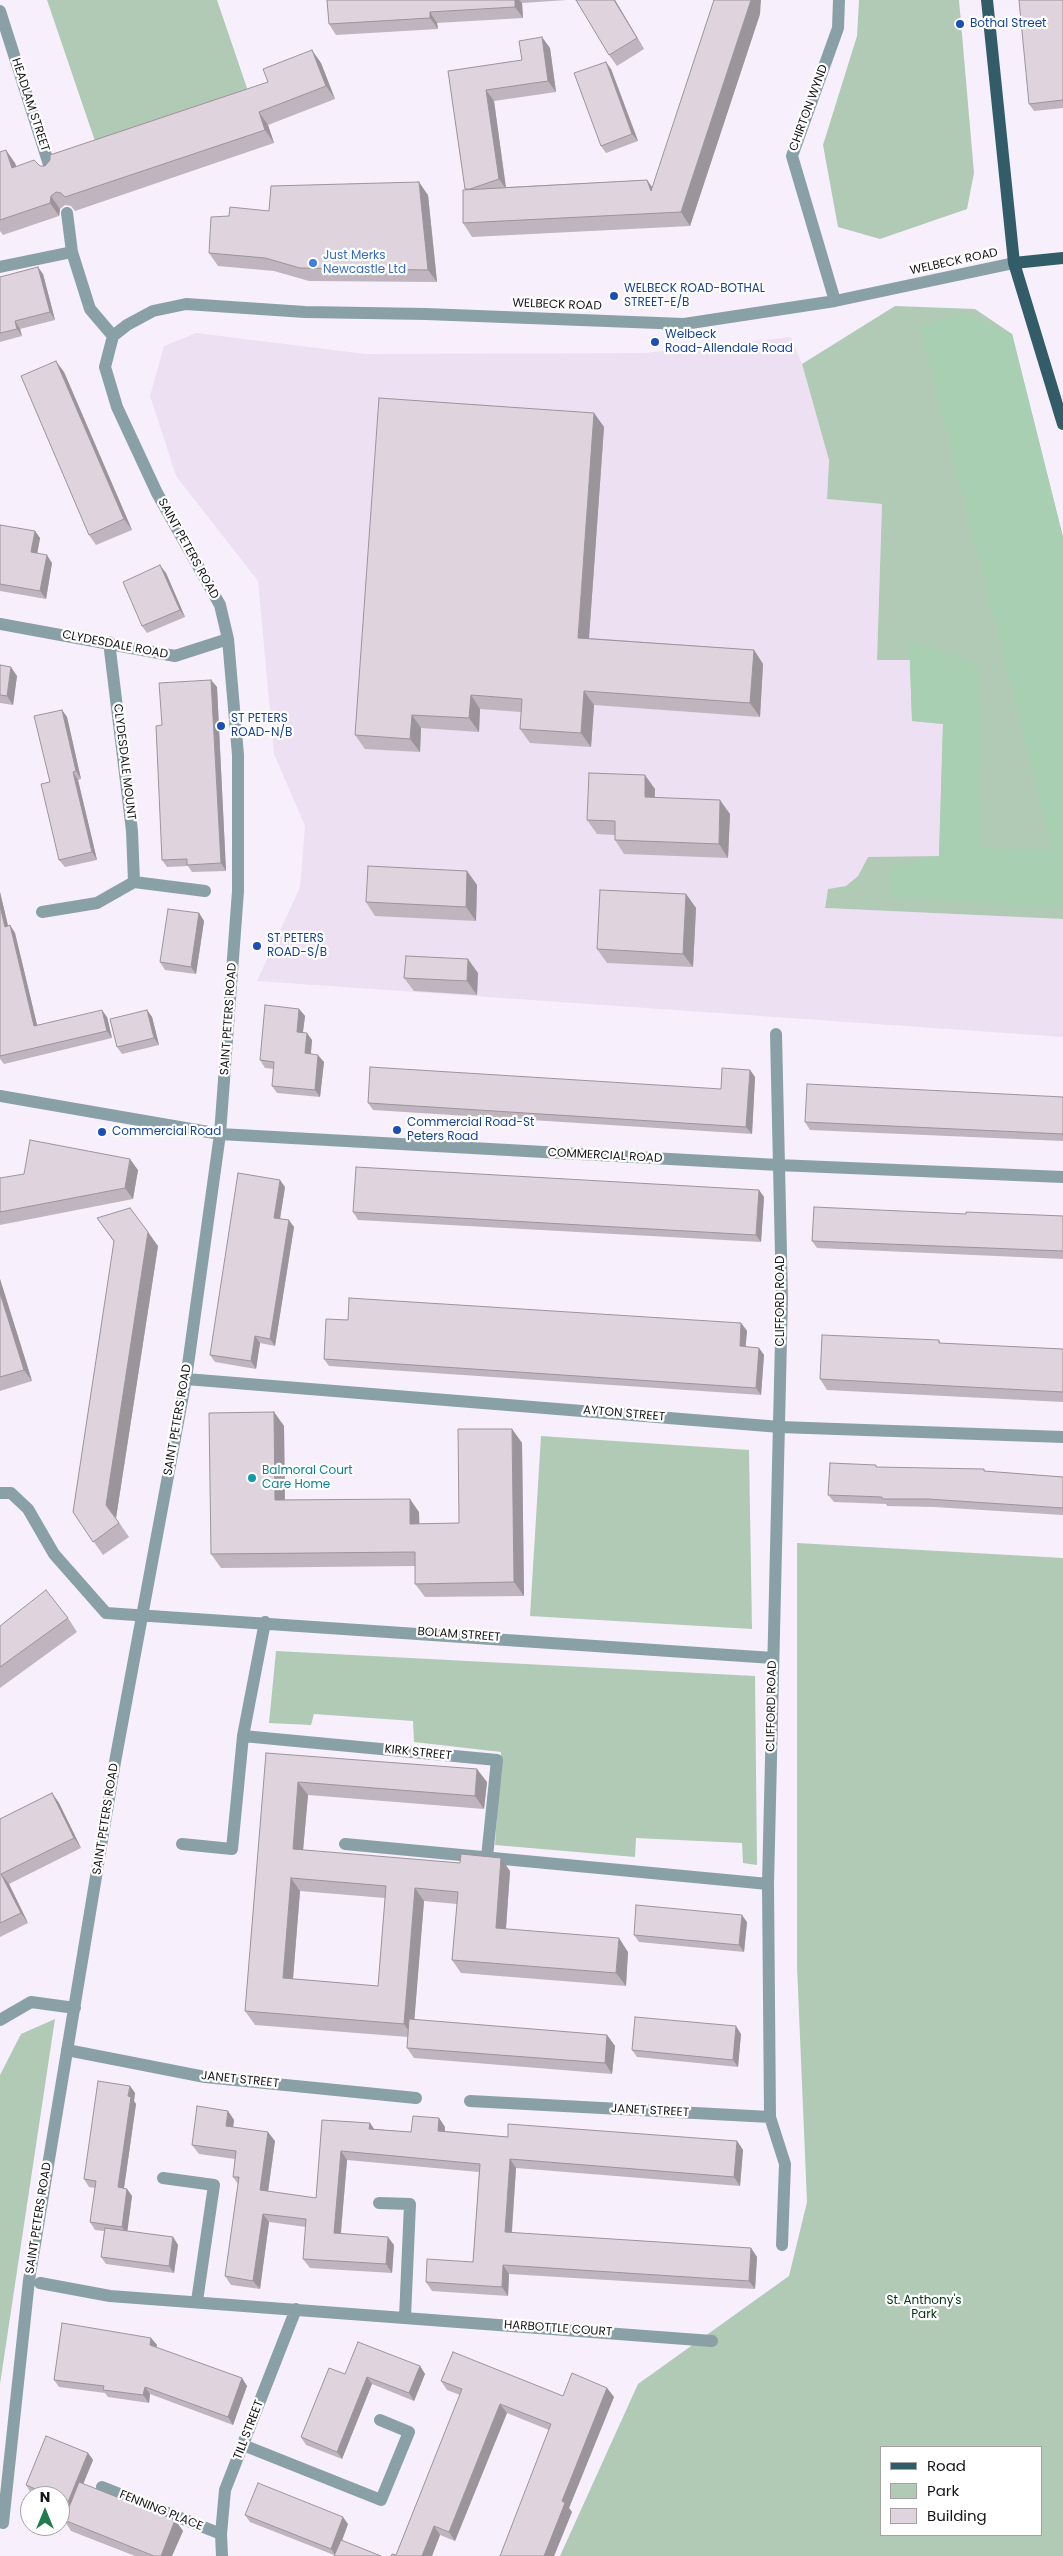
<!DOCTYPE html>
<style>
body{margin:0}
#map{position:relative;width:1063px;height:2556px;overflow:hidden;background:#f8effc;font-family:Poppins,sans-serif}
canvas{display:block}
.legend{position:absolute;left:880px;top:2446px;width:162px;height:90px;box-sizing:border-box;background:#fff;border:1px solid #a3a1a3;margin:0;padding:6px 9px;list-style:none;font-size:15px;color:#18151a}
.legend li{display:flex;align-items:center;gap:10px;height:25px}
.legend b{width:25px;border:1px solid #a3a1a3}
.north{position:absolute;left:20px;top:2486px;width:50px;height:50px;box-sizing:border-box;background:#fff;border:1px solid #a3a1a3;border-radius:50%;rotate:0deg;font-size:14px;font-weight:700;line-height:20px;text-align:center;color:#18151a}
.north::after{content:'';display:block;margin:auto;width:18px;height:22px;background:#217b4f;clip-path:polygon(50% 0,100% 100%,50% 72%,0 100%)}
</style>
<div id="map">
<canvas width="1063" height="2556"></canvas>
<ul class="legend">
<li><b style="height:6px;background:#335c69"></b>Road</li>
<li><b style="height:14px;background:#b0cab6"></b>Park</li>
<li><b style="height:14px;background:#dfd3dd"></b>Building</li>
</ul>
<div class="north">N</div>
</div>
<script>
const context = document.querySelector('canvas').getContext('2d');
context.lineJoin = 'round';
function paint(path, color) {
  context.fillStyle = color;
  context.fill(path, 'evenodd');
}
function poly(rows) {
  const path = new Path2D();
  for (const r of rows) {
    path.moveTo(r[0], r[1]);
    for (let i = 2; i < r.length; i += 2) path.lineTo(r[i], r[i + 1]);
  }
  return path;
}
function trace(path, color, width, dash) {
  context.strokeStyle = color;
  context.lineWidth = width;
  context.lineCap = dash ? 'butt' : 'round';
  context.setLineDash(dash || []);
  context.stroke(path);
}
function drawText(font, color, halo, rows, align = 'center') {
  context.font = font + ' Poppins,sans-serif';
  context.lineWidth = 4.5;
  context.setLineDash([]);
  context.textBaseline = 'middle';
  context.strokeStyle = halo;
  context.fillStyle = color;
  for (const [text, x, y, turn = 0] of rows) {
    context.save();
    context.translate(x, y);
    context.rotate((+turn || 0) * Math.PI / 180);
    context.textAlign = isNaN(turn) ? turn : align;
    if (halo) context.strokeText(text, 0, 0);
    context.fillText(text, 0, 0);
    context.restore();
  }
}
paint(poly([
 [196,333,366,354,645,353,791,337,802,364,829,460,827,499,882,504,877,659,910,660,912,721,943,724,939,857,868,857,858,876,845,887,828,889,825,908,1063,919,1063,1037,257,981,300,887,305,826,274,754,258,581,176,476,150,396,164,346]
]), '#ede0f3');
paint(poly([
 [47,0,217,0,249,94,97,147],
 [859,0,959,0,974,173,967,209,880,239,838,227,823,145,857,36],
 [895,306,975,309,1012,334,1063,537,1063,919,825,908,828,889,846,886,858,876,868,857,939,856,943,724,912,721,910,660,877,660,882,504,827,499,829,460,802,364],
 [541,1436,749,1450,752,1629,530,1616],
 [797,1543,1063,1558,1063,2556,560,2556,638,2384,789,2276,807,2202,797,1966],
 [882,2447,1042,2447,1042,2535,882,2535],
 [276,1651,755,1676,757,1865,743,1863,742,1843,636,1838,635,1857,495,1845,501,1752,414,1742,413,1721,314,1714,311,1725,269,1723],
 [55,2019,0,2384,0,2075,21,2034]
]), '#b0cab6');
paint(poly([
 [965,314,1012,334,1063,537,1063,904,1058,908,889,896,889,868,939,856,943,724,912,721,909,641,978,664,982,848,1052,850,920,326]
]), '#a8cfb1');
trace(poly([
 [0,11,51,171],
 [67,213,72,252,90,309,113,336],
 [0,267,72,252],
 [835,301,792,156,838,28,839,0],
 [113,336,127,325,153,311,186,304,305,312,426,314,684,324,835,301,1014,263],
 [0,624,175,656,228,639],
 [109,642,132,831,134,882],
 [42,912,97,903,134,882,205,891],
 [776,1034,782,1298,768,1884,770,2117,785,2164,782,2245],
 [0,1096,220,1134,778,1165,1063,1177],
 [186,1379,780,1427,1063,1437],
 [0,1493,11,1493,28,1509,54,1554,106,1613,773,1658],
 [243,1736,265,1622],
 [182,1844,232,1849,243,1736,497,1760,487,1857],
 [345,1844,768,1884],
 [0,2020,31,2002,75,2008],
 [67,2050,205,2077,416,2098],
 [470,2101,770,2117],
 [163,2178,214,2185,197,2301],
 [379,2203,410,2204,405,2317],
 [40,2283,110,2296,712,2341],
 [243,2445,381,2500,409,2432,380,2420],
 [102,2487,221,2534],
 [3,2523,29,2280,115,1762,186,1379,220,1134,238,891,238,755,228,639,220,605,157,493,117,407,105,367,113,336],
 [222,2556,221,2534,225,2490,296,2309]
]), '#8aa0a7', 12);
trace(poly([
 [987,0,1014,263,1063,424],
 [1014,263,1063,258]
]), '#335c69', 12);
paint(poly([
 [327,0,567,0,522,3,523,18,437,23,438,29,336,35,329,24],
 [576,0,615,0,644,49,617,66,609,55],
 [1063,0,1063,108,1034,111,1029,104],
 [760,14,690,226,472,237,463,223,465,189,448,71,522,60,550,48,556,92,494,101,506,187,647,180,652,187],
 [321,63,335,99,268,125,274,143,75,211,71,206,65,205,60,209,59,216,3,235,0,231,0,152,15,163,16,167,45,166],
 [611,69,638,141,606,153,601,146],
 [428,195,437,282,309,281,274,271,218,266,209,253,229,216,269,211],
 [43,274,55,320,20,329,22,336,0,342,0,277],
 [64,372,132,530,96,545,89,535],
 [594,413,604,427,589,638,754,650,763,664,760,717,594,705,591,747,530,743,520,729,521,712,480,709,479,732,421,728,420,752,365,749,355,735],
 [0,525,35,531,40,538,37,554,52,563,46,599,0,591],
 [166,573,185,617,147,633,142,626],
 [0,665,17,676,13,705,0,703],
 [211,680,217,687,226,871,192,872,188,866,167,867,162,860,162,725],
 [62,710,67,717,81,779,78,780,97,860,65,867,59,860,50,782],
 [655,789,655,797,730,814,728,858,624,854,615,840,615,835,597,834,587,820],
 [467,871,477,885,476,921,375,916,366,902],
 [0,892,8,926,10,925,15,933,37,1025,107,1017,112,1038,4,1064,0,1059],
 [686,894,696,908,693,967,607,963,597,949],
 [199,913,204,921,196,974,165,970,160,962],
 [478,973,477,995,414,991,404,978],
 [299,1009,305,1016,303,1032,312,1040,311,1054,324,1062,320,1097,277,1093,272,1086,274,1069,265,1068,260,1060],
 [147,1010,152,1017,159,1045,122,1054,117,1047],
 [750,1070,755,1077,752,1134,373,1110,368,1103,721,1089],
 [1063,1097,1063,1141,810,1130,805,1122],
 [138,1170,133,1199,0,1225,0,1178],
 [285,1187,280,1218,294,1227,275,1346,260,1343,256,1369,215,1362,210,1355],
 [759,1190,764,1197,761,1242,358,1220,353,1212],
 [966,1214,1063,1216,1063,1259,817,1248,812,1241],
 [97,1218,158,1246,116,1518,129,1537,103,1555,73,1512,114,1242],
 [0,1279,32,1381,0,1391],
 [348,1320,741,1323,747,1331,745,1347,759,1348,764,1355,761,1395,329,1366,324,1359],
 [939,1340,941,1344,1063,1349,1063,1402,827,1390,820,1379],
 [274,1412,284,1426,285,1500,419,1512,419,1524,459,1523,512,1429,522,1443,524,1596,425,1597,415,1584,415,1566,221,1568,211,1554],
 [877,1467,985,1471,1063,1477,1063,1515,934,1507,887,1506,886,1504,834,1502,828,1495],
 [68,1618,77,1632,0,1688,0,1626],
 [266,1753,487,1782,484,1809,308,1795,303,1850,510,1871,506,1929,628,1952,626,1986,461,1973,452,1960,457,1904,424,1901,414,2020,607,2035,615,2046,612,2074,414,2058,407,2048,408,2037,255,2025,245,2011],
 [300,1891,385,1898,378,1986,293,1979],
 [52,1793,59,1803,81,1848,9,1884,28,1923,0,1937,0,1819],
 [747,1922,744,1952,639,1942,634,1935],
 [741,2034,738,2067,637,2057,632,2050],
 [130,2086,135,2093,134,2101,136,2104,124,2188,127,2189,132,2196,127,2231,173,2237,178,2245,174,2273,106,2264,101,2257,104,2231,95,2230,90,2222,95,2188,89,2187,84,2179],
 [228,2111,234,2120,233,2127,275,2141,268,2191,316,2198,322,2120,370,2123,374,2129,411,2132,439,2118,445,2127,445,2131,508,2137,737,2141,743,2150,740,2186,516,2168,512,2233,751,2248,757,2257,755,2289,509,2274,508,2296,432,2291,426,2282,473,2262,479,2172,347,2160,341,2233,394,2245,392,2273,310,2268,303,2259,306,2227,269,2222,260,2289,231,2285,225,2276,238,2184,233,2177,235,2159,199,2154,192,2145],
 [151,2338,157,2345,156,2348,242,2378,247,2386,233,2425,150,2394,149,2403,108,2397,105,2393,59,2387,54,2380],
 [420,2366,425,2374,414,2401,372,2384,342,2459,306,2445,301,2437,345,2374],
 [441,2381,563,2396,607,2388,614,2397,569,2508,572,2512,554,2556,549,2430,507,2413,455,2541,440,2535,432,2556,391,2556,396,2555,460,2395,447,2390],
 [88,2453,93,2460,83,2484,175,2520,183,2531,172,2556,135,2556,71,2531,64,2520,69,2508,60,2504,60,2496,39,2496,31,2493,26,2485],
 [245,2515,348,2524,342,2541,334,2555,250,2522]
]), '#c0b5be');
paint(poly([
 [515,0,519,0,522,3,523,18,515,7],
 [614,0,615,0,644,49,637,38],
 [751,0,761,0,760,14,690,226,681,212],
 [430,12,437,23,438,29,430,18],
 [542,37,550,48,556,92,548,81],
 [312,50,321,63,335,99,326,86],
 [606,62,611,69,638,141,632,134],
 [486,90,494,101,506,189,499,179],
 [259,112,268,125,274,143,265,130],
 [6,150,15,163,21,181,12,168],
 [647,180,657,194,651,191],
 [419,182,428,195,437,282,428,270],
 [51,196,60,209,59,216,50,203],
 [38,267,43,274,55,320,50,312],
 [15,321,20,329,22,336,17,329],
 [56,361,64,372,132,530,124,519],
 [594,413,604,427,588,652,578,638],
 [35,531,40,538,36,560,31,552],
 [47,555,52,563,46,599,40,591],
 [160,565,166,573,185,617,180,610],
 [754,650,763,664,760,717,750,703],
 [11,667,17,676,13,705,7,696],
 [211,680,217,687,226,871,221,863],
 [584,691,594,705,591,747,581,733],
 [471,695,480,709,479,732,469,718],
 [62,710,67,717,81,779,76,771],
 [412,715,421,728,420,752,410,739],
 [73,772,78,780,97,860,92,852],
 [645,775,655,789,654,811,645,797],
 [720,800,730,814,728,858,719,844],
 [467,871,477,885,476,921,466,907],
 [0,892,10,934,5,927,0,906],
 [686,894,696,908,693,967,683,954],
 [199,913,204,921,196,974,191,967],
 [10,925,15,933,39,1033,34,1026],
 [468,959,478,973,477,995,467,981],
 [299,1009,305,1016,302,1039,297,1032],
 [102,1010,107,1017,112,1038,107,1031],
 [147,1010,152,1017,159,1045,154,1038],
 [307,1033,312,1040,310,1061,305,1053],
 [318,1055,324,1062,320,1097,315,1090],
 [750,1070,755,1077,752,1134,746,1127],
 [130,1159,138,1170,133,1199,125,1188],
 [280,1180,285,1187,279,1225,274,1218],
 [759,1190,764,1197,761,1242,756,1235],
 [289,1220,294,1227,275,1346,270,1339],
 [148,1232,158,1246,116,1518,106,1505],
 [0,1279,32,1381,24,1370,0,1293],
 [741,1323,747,1331,745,1354,740,1346],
 [255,1336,260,1343,256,1369,251,1361],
 [759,1348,764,1355,761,1395,756,1388],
 [274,1412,284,1426,285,1514,275,1500],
 [512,1429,522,1443,524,1596,514,1582],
 [410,1499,419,1512,420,1538,410,1524],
 [477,1769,487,1782,484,1809,475,1796],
 [298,1782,308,1795,302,1862,293,1849],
 [52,1793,59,1803,81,1848,74,1838],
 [501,1858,510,1871,505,1941,496,1928],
 [1,1874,9,1884,28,1923,21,1913],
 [291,1878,300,1891,292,1991,283,1978],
 [415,1888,424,1901,413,2037,404,2024],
 [742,1915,747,1922,744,1952,739,1945],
 [619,1938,628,1952,626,1986,616,1973],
 [736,2026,741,2034,738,2067,733,2060],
 [607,2035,615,2046,612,2074,605,2063],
 [130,2086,135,2093,134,2101,136,2104,123,2195,118,2187],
 [228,2111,234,2120,232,2135,226,2126],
 [439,2118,445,2127,444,2140,438,2131],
 [370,2123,376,2132,369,2129],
 [268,2132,275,2141,267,2199,260,2190],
 [737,2141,743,2150,740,2186,734,2177],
 [341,2151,347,2160,340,2242,334,2233],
 [510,2159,516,2168,511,2241,505,2232],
 [127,2189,132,2196,127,2234,122,2227],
 [263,2214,269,2222,260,2289,253,2281],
 [173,2237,178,2245,174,2273,169,2266],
 [388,2237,394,2245,392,2273,386,2264],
 [751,2248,757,2257,755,2289,749,2281],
 [503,2265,509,2274,508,2296,502,2287],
 [151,2338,157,2345,155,2353,150,2345],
 [420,2366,425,2374,414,2401,409,2393],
 [367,2377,372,2384,342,2459,337,2452],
 [242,2378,247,2386,233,2425,228,2417],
 [145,2387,150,2394,149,2403,143,2395],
 [607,2388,614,2397,569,2508,572,2512,554,2556,544,2556,562,2501],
 [500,2404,507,2413,455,2541,449,2532],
 [88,2453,93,2460,73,2509,68,2502],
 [343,2517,348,2524,336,2556,331,2549],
 [175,2520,183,2531,172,2556,161,2556],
 [434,2526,440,2535,432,2556,422,2556]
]), '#9c949b');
const building = poly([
 [327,0,515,0,515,7,430,12,430,18,329,24,327,0],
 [576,0,614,0,637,38,609,55,576,0],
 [714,0,751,0,681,212,463,223,463,190,647,180,651,191,714,0],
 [1019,0,1063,0,1063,100,1029,104,1019,0],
 [542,37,548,81,486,90,499,179,470,189,465,189,448,71,522,60,519,41,542,37],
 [312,50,326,86,259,112,265,130,65,197,61,193,56,192,51,196,50,203,0,220,0,152,6,150,12,168,34,160,40,166,45,166,50,160,50,155,268,82,263,69,312,50],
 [606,62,632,134,601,146,574,73,606,62],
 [419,182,428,270,300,268,265,258,209,253,211,217,229,216,230,207,269,211,271,186,419,182],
 [38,267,50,312,15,321,17,329,0,333,0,277,38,267],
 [56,361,124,519,89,535,21,376,56,361],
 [379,398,594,413,578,638,754,650,750,703,584,691,581,733,520,729,522,699,471,695,469,718,412,715,410,739,355,735,379,398],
 [0,525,35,531,31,552,47,555,40,591,0,584,0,525],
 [160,565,180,610,142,626,123,582,160,565],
 [0,665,11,667,7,696,0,695,0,665],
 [211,680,221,863,187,865,187,859,162,860,156,726,162,725,159,683,211,680],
 [62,710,76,771,73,772,92,852,59,860,41,784,50,782,34,716,62,710],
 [589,773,645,775,645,797,720,800,719,844,615,840,615,821,587,820,589,773],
 [368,866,467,871,466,907,366,902,368,866],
 [600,890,686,894,683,954,597,949,600,890],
 [0,906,5,927,10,925,34,1026,102,1010,107,1031,0,1056,0,906],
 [168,909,199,913,191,967,160,962,168,909],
 [406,956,468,959,467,981,404,978,406,956],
 [265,1005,299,1009,297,1032,307,1033,305,1053,318,1055,315,1090,272,1086,274,1062,260,1060,265,1005],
 [147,1010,154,1038,117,1047,110,1019,147,1010],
 [370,1067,721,1089,722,1068,750,1070,746,1127,368,1103,370,1067],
 [807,1084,1063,1097,1063,1134,805,1122,807,1084],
 [30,1140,130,1159,125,1188,0,1212,0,1178,24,1174,30,1140],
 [356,1167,759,1190,756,1235,353,1212,356,1167],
 [238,1173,280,1180,274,1218,289,1220,270,1339,255,1336,251,1361,210,1355,238,1173],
 [814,1207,966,1214,966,1212,1063,1216,1063,1251,812,1241,814,1207],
 [130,1208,148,1232,106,1505,119,1523,93,1542,73,1512,114,1241,97,1218,130,1208],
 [0,1293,24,1370,0,1377,0,1293],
 [349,1298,741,1323,740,1346,759,1348,756,1388,324,1359,326,1319,348,1320,349,1298],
 [822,1335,939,1340,939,1343,1063,1349,1063,1392,820,1379,822,1335],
 [274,1412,275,1500,410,1499,410,1524,459,1523,458,1429,512,1429,514,1582,415,1584,415,1552,211,1554,209,1413,274,1412],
 [830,1463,876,1465,876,1467,984,1469,984,1471,1063,1477,1063,1508,928,1499,882,1499,882,1497,828,1495,830,1463],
 [46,1590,68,1618,0,1667,0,1626,46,1590],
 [266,1753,477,1769,475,1796,298,1782,293,1849,460,1863,461,1854,501,1858,496,1928,619,1938,616,1973,452,1960,458,1892,415,1888,404,2024,245,2011,266,1753],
 [291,1878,386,1886,378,1986,283,1978,291,1878],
 [52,1793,74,1838,1,1874,21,1913,0,1923,0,1819,52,1793],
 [636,1905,742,1915,739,1945,634,1935,636,1905],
 [635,2017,736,2026,733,2060,632,2050,635,2017],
 [409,2019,607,2035,605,2063,407,2048,409,2019],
 [98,2081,130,2086,128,2096,131,2097,118,2187,127,2189,122,2227,90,2222,96,2181,84,2179,98,2081],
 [197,2106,228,2111,226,2126,268,2132,260,2190,316,2198,322,2120,370,2123,369,2129,411,2132,413,2116,439,2118,438,2131,508,2137,508,2124,737,2141,734,2177,510,2159,505,2232,751,2248,749,2281,503,2265,502,2287,426,2282,427,2259,473,2262,480,2164,341,2151,334,2233,388,2237,386,2264,303,2259,306,2219,263,2214,253,2281,225,2276,239,2177,233,2177,236,2151,192,2145,197,2106],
 [105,2228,173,2237,169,2266,101,2257,105,2228],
 [62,2323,151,2338,150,2345,242,2378,228,2417,145,2387,143,2395,103,2390,104,2386,54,2380,62,2323],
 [358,2342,420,2366,409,2393,367,2377,337,2452,301,2437,329,2368,345,2374,358,2342],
 [453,2352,563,2396,572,2373,607,2388,562,2501,565,2503,544,2556,500,2556,551,2424,500,2404,449,2532,434,2526,422,2556,391,2556,392,2554,396,2555,462,2389,441,2381,453,2352],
 [46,2436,88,2453,68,2502,60,2499,60,2496,52,2496,26,2485,46,2436],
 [79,2482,175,2520,161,2556,154,2556,64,2520,79,2482],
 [258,2483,343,2517,331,2549,245,2515,258,2483],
 [341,2540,381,2556,334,2556,341,2540]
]);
paint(building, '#dfd3dd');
trace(building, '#9c949b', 1);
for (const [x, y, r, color] of [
 [960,24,5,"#1a4fb4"],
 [313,263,5,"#3f7fe0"],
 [614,296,5,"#1a4fb4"],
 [655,342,5,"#1a4fb4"],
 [221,726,5,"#1a4fb4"],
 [257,946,5,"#1a4fb4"],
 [397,1130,5,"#1a4fb4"],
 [102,1132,5,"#1a4fb4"],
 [252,1478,5,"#0f9aa8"]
]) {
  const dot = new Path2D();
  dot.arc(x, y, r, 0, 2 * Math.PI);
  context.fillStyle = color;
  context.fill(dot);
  trace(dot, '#fff', 2);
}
drawText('12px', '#164399', '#fff', [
 ["Bothal Street",970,24],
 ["WELBECK ROAD-BOTHAL",624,289],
 ["STREET-E/B",624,303],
 ["Welbeck",665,335],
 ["Road-Allendale Road",665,349],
 ["ST PETERS",231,719],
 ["ROAD-N/B",231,733],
 ["ST PETERS",267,939],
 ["ROAD-S/B",267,953],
 ["Commercial Road-St",407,1123],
 ["Peters Road",407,1137],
 ["Commercial Road",112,1132]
], 'left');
drawText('12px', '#18151a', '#fff', [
 ["HEADLAM STREET",30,105,72],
 ["CHIRTON WYND",809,108,-70],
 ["WELBECK ROAD",954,262,-12],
 ["WELBECK ROAD",557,305,2],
 ["SAINT PETERS ROAD",188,549,61],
 ["CLYDESDALE ROAD",115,645,11],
 ["CLYDESDALE MOUNT",124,762,83],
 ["SAINT PETERS ROAD",229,1019,-86],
 ["COMMERCIAL ROAD",605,1156,3],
 ["CLIFFORD ROAD",781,1301,-90],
 ["AYTON STREET",624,1414,5],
 ["SAINT PETERS ROAD",178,1420,-80],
 ["BOLAM STREET",459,1635,4],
 ["CLIFFORD ROAD",772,1706,-89],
 ["KIRK STREET",418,1753,6],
 ["SAINT PETERS ROAD",106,1819,-81],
 ["JANET STREET",240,2080,6],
 ["JANET STREET",650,2111,3],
 ["SAINT PETERS ROAD",39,2218,-81],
 ["HARBOTTLE COURT",558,2329,4],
 ["TILL STREET",249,2430,-69],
 ["FENNING PLACE",161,2511,22]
]);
drawText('12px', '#366cbe', '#fff', [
 ["Just Merks",323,256],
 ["Newcastle Ltd",323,270]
], 'left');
drawText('12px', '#0d838f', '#fff', [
 ["Balmoral Court",262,1471],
 ["Care Home",262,1485]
], 'left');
drawText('12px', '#023317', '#fff', [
 ["St. Anthony's",924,2301],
 ["Park",924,2315]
]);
</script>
